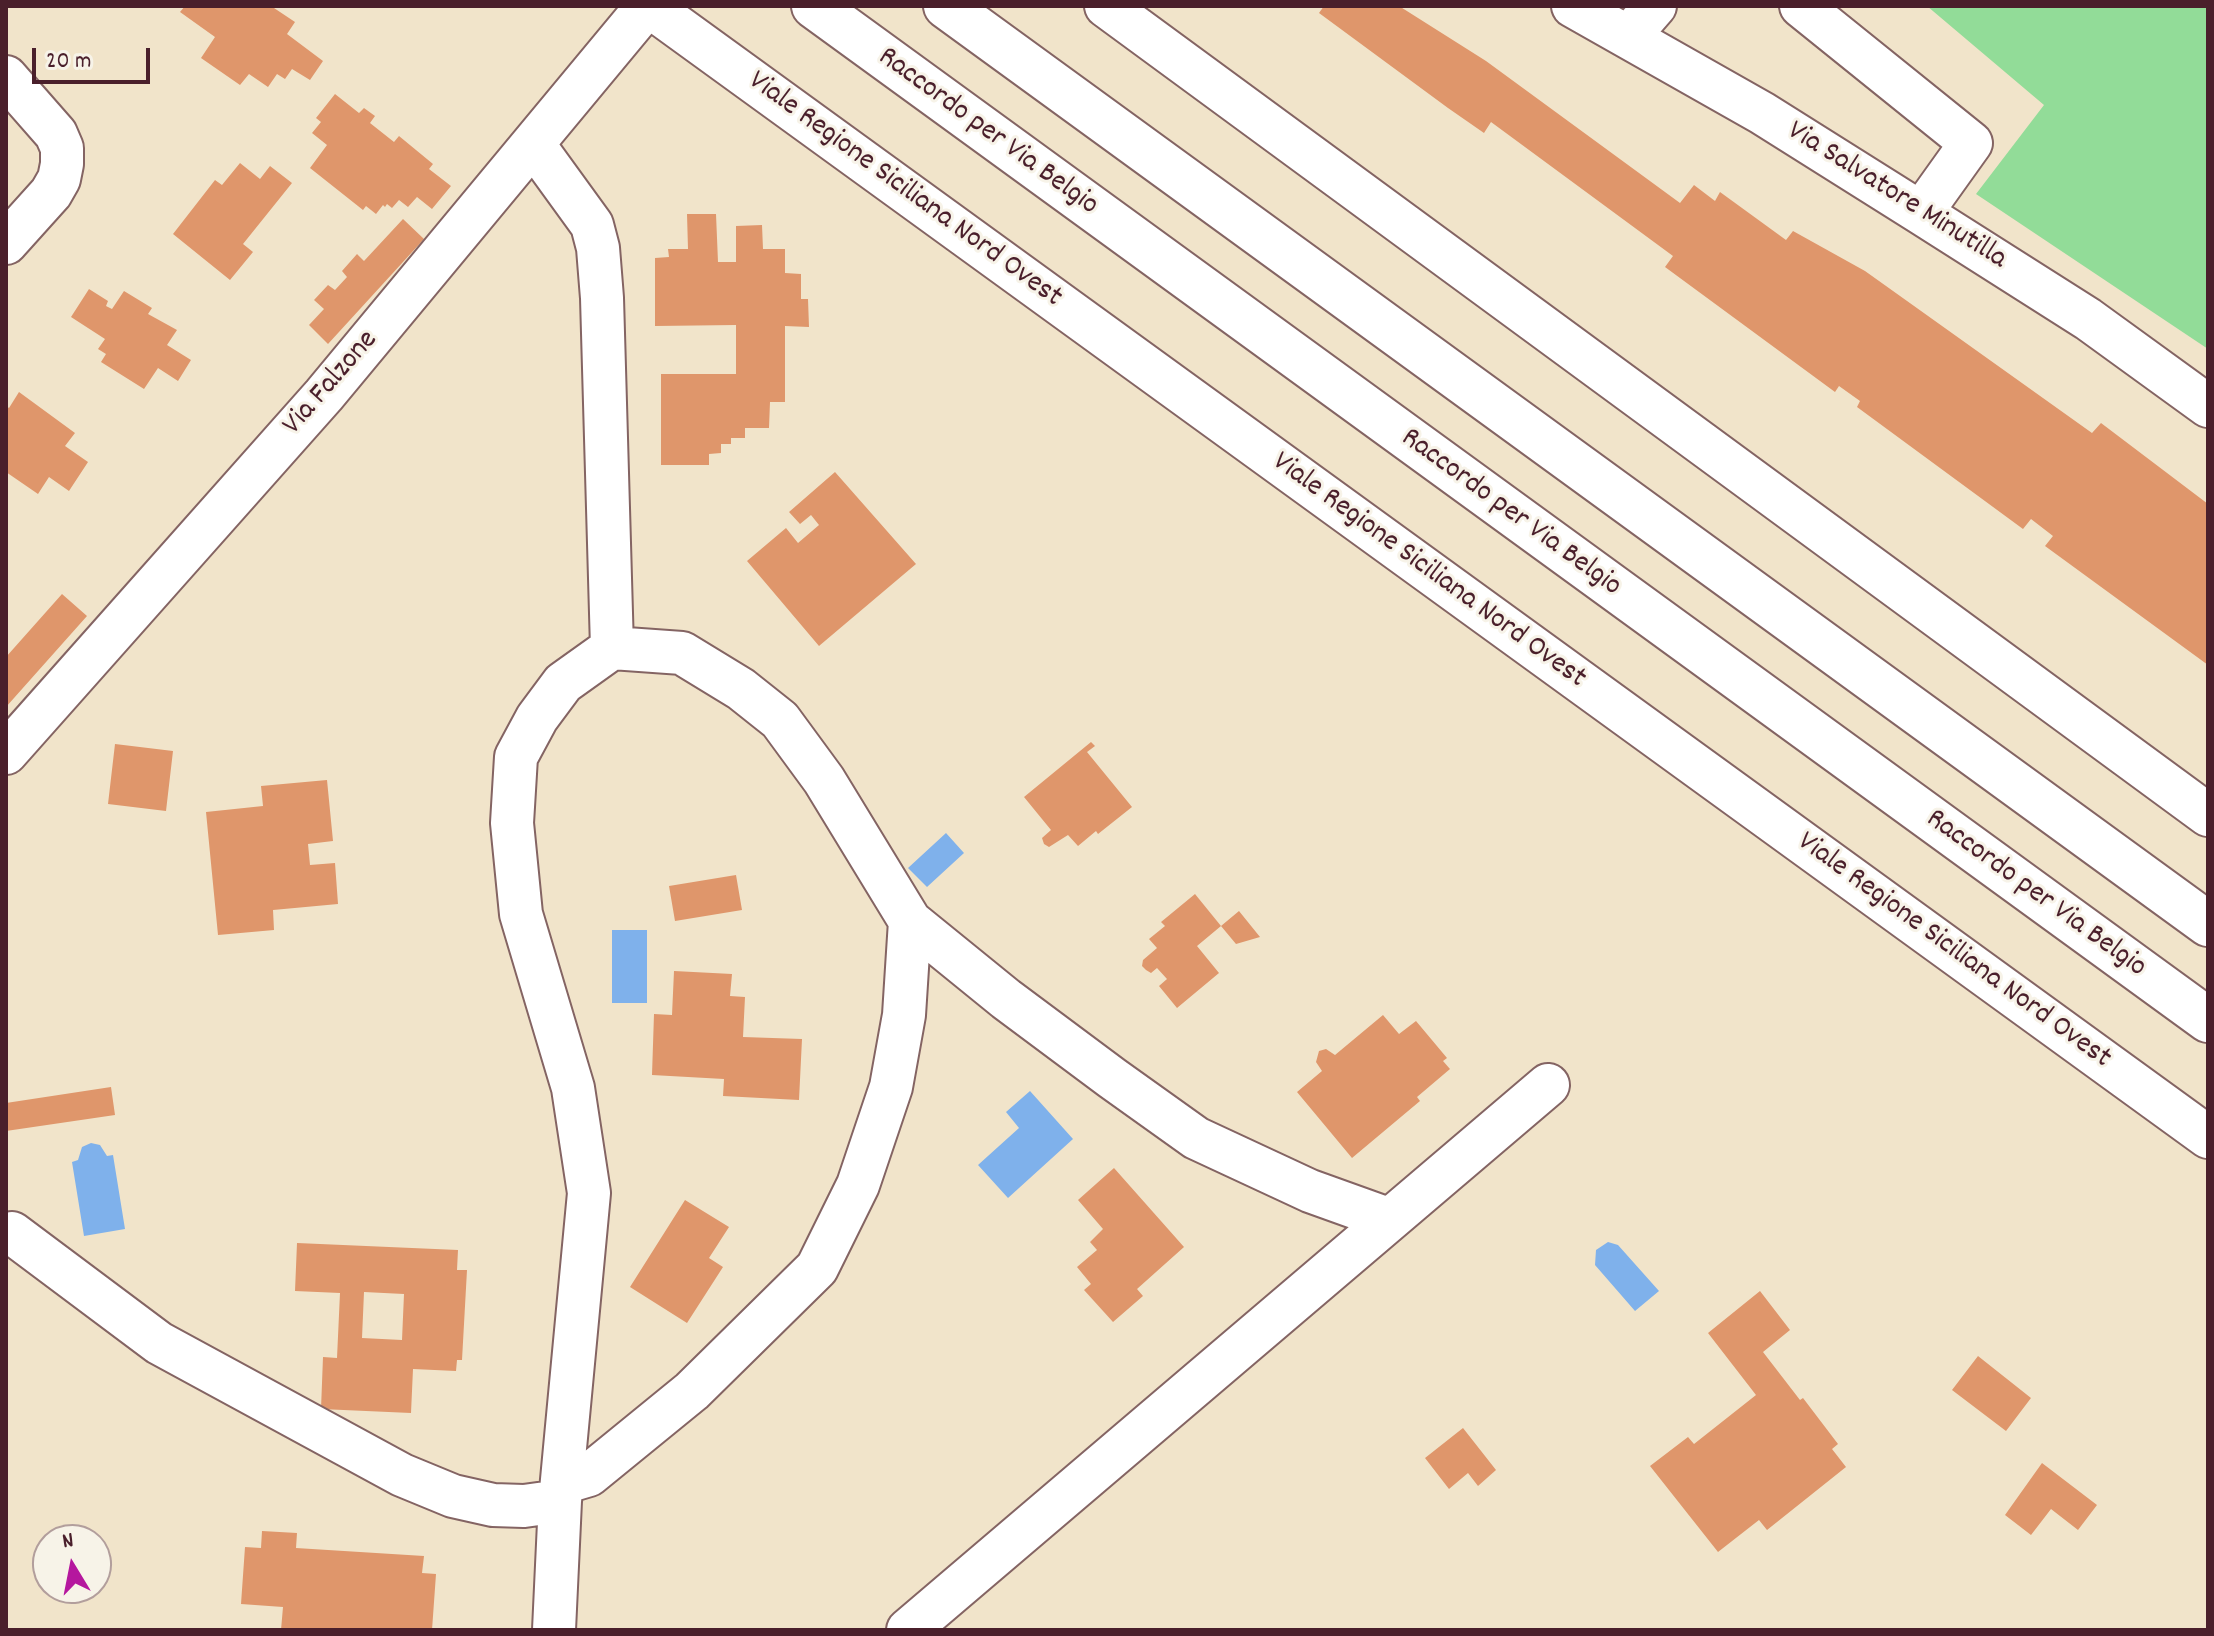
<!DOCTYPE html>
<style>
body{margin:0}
#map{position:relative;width:2214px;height:1636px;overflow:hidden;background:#f1e4ca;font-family:Dekko,sans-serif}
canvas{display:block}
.frame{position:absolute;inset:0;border:8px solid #4a1f2b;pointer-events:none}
.north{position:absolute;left:32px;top:1524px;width:80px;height:80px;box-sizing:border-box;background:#f7f3e8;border:2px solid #b29e9c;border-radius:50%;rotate:350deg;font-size:22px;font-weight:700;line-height:32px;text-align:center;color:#4a1f2b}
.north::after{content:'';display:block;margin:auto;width:28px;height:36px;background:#b5179e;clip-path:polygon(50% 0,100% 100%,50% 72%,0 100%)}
.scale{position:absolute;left:32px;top:48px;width:118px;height:36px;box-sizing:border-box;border:4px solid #4a1f2b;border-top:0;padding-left:10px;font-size:24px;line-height:28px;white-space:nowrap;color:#4a1f2b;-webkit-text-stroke:6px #f7f3e8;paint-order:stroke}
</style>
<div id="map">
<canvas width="2214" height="1636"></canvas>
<div class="frame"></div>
<div class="north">N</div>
<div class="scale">20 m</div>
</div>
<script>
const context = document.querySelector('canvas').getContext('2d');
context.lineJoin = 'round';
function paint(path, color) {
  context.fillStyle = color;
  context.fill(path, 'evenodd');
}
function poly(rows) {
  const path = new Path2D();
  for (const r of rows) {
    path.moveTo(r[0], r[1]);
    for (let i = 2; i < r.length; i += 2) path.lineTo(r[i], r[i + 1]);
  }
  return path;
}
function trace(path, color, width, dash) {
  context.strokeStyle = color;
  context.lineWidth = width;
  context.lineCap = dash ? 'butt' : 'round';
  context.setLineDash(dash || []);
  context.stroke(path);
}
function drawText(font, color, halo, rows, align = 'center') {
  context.font = font + ' Dekko,sans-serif';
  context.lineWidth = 6;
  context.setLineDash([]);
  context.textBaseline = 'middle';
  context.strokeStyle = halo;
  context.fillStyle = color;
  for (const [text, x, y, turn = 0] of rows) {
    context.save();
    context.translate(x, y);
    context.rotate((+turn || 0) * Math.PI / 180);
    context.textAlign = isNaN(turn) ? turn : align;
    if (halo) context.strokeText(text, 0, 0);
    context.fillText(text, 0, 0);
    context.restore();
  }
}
paint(poly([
 [1927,6,2208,6,2208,349,1976,194,2044,105]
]), '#92dc98');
paint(poly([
 [946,833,964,853,927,887,908,868],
 [612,930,647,930,647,1003,612,1003],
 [1030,1091,1073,1139,1008,1198,978,1165,1019,1128,1006,1112],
 [91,1143,100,1145,107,1156,113,1155,125,1229,84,1236,72,1162,78,1160,82,1147],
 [1608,1242,1618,1245,1659,1291,1635,1311,1595,1265,1596,1250]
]), '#7fb1eb');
paint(poly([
 [185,6,271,6,295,22,287,34,323,61,310,80,292,69,285,79,277,74,268,87,249,74,240,85,201,58,215,37,180,12],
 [1324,6,1399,6,1486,61,1680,203,1694,185,1715,201,1720,192,1786,240,1793,231,1865,271,2092,433,2101,423,2208,504,2208,665,2045,546,2053,536,2031,519,2023,529,1857,407,1860,401,1839,386,1835,392,1665,267,1673,256,1491,122,1484,133,1448,108,1319,13],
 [335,94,359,113,364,108,375,116,370,123,394,142,399,136,433,164,429,169,451,186,432,209,417,197,408,207,399,200,392,208,387,204,385,207,383,205,376,214,366,206,363,210,310,168,327,145,312,133,321,122,316,118],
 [240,163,260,179,270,166,292,183,243,244,253,252,230,280,173,234,215,180,222,185],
 [687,214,716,214,718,262,736,262,736,226,762,225,763,249,785,249,785,273,801,274,801,299,808,299,809,327,785,326,785,402,770,402,769,428,745,428,745,438,731,438,731,444,721,444,721,453,709,454,709,465,661,465,661,374,736,374,736,325,655,326,655,258,669,257,668,249,688,249],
 [403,219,424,239,328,344,309,325,324,309,314,300,328,285,335,290,347,277,342,271,357,254,364,261],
 [89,289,108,301,106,306,112,309,124,291,152,308,148,314,177,330,167,345,191,360,178,381,158,368,144,389,101,362,106,354,98,349,105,339,71,317],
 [19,392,75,433,65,446,88,462,69,491,49,477,38,494,6,472,6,406,9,408],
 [835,472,916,564,819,646,747,561,786,528,798,543,819,525,811,515,800,524,789,512],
 [62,594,87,616,6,707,6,657],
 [1091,742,1095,746,1087,752,1132,807,1098,834,1096,831,1078,846,1068,835,1049,847,1044,844,1042,838,1051,830,1024,797],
 [115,744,173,751,166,811,108,804],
 [327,780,333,841,308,844,310,865,335,863,338,904,273,910,274,930,218,935,206,812,263,806,261,786],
 [736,875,742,910,675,921,669,886],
 [1195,894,1221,926,1197,946,1219,973,1177,1008,1159,986,1167,979,1157,968,1151,973,1146,970,1142,966,1143,960,1157,948,1149,939,1165,926,1161,922],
 [1239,911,1260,937,1236,944,1221,926],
 [674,971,732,974,730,996,745,997,743,1037,802,1039,799,1100,723,1096,724,1079,652,1075,654,1014,672,1015],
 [1383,1015,1399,1034,1416,1021,1447,1058,1443,1061,1450,1069,1417,1097,1420,1101,1352,1158,1297,1092,1322,1071,1316,1062,1319,1051,1326,1049,1335,1055],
 [111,1087,115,1115,6,1131,6,1103],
 [1114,1168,1184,1247,1137,1289,1143,1296,1113,1322,1084,1290,1091,1284,1077,1267,1097,1250,1090,1242,1103,1229,1078,1200],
 [685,1200,729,1227,709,1258,723,1267,687,1323,630,1287],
 [297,1243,458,1250,457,1270,467,1270,462,1360,457,1360,456,1371,413,1369,411,1413,321,1409,323,1357,337,1358,340,1293,295,1291],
 [364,1292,404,1294,402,1340,362,1338],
 [1760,1291,1790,1330,1763,1352,1800,1400,1803,1398,1838,1444,1832,1449,1846,1467,1767,1530,1759,1520,1718,1552,1650,1466,1688,1437,1694,1444,1756,1395,1708,1333],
 [1978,1356,2031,1398,2006,1431,1952,1390],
 [1463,1428,1496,1470,1478,1486,1468,1473,1449,1489,1425,1458],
 [2042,1463,2097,1505,2078,1530,2051,1509,2031,1535,2005,1515],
 [262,1531,297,1533,296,1548,424,1556,422,1573,436,1574,432,1630,281,1630,283,1607,241,1604,245,1547,261,1548]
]), '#df966b');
const minor = poly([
 [649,6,2208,1137],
 [1106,6,2208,815],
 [1573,6,1762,113,1921,213,2088,319,2208,406],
 [1801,6,1971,143,1921,213],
 [1629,36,1655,6],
 [6,77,56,134,62,148,62,164,59,179,51,193,6,243],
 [534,145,592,225,598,248,602,298,612,648],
 [6,753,324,395,647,6],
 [12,1233,159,1343,402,1475,453,1496,493,1505,524,1506,560,1501],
 [562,1483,589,1475,692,1391,817,1268,858,1185,891,1087,904,1015,910,921],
 [554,1630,560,1501,589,1193,573,1088,521,914,512,823,516,757,537,718,563,683,612,648,682,653,741,689,780,720,824,780,910,921,1006,999,1112,1078,1196,1138,1310,1191,1388,1219],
 [908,1630,1548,1085]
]);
const highway = poly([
 [814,6,2208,1020],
 [946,6,2208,924]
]);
trace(minor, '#846463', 46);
trace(highway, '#846463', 48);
trace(minor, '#fff', 42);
trace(highway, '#fff', 44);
drawText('30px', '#4a1f2b', '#f7f3e8', [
 ["Raccordo per Via Belgio",987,133,36],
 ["Viale Regione Siciliana Nord Ovest",904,191,36],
 ["Via Salvatore Minutilla",1896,197,32],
 ["Via Falzone",332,384,-49],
 ["Raccordo per Via Belgio",1510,514,36],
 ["Viale Regione Siciliana Nord Ovest",1428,572,36],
 ["Raccordo per Via Belgio",2035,895,36],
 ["Viale Regione Siciliana Nord Ovest",1953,952,36]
]);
</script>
